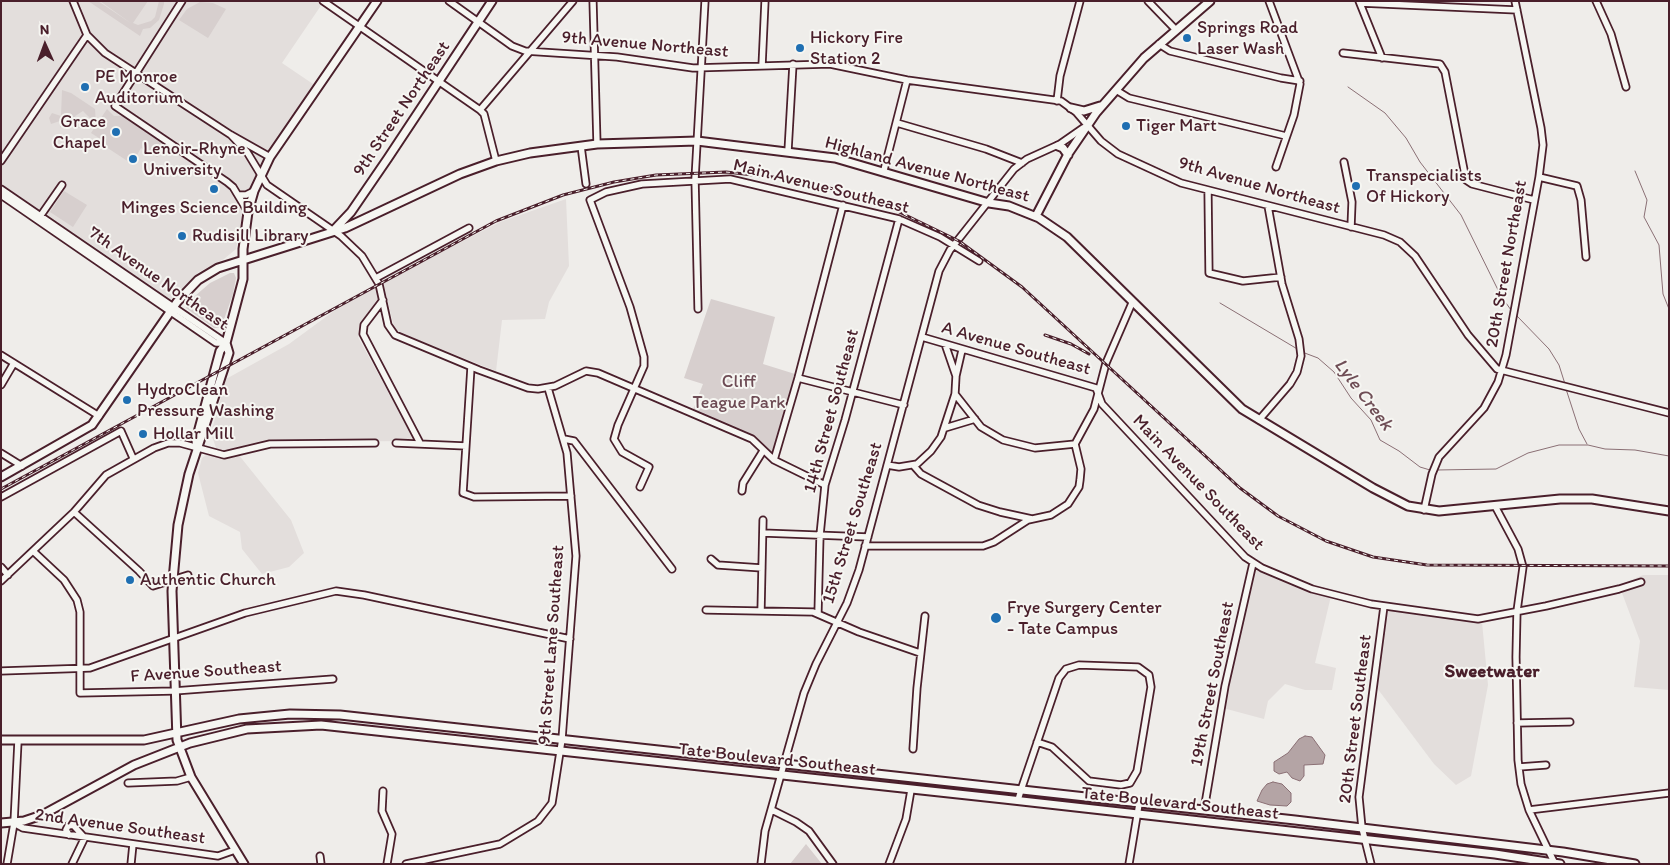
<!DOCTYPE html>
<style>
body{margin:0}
#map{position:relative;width:1670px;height:865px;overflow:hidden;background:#efedea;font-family:Itim,sans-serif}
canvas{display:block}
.frame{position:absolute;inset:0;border:2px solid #4a1f2b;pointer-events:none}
.north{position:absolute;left:20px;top:20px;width:50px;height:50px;-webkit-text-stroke:4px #f6f6f2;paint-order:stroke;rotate:358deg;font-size:14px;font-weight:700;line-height:20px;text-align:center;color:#4a1f2b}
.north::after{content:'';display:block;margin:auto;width:18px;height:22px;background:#4a1f2b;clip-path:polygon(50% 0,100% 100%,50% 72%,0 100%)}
</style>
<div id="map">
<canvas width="1670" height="865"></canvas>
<div class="frame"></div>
<div class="north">N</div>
</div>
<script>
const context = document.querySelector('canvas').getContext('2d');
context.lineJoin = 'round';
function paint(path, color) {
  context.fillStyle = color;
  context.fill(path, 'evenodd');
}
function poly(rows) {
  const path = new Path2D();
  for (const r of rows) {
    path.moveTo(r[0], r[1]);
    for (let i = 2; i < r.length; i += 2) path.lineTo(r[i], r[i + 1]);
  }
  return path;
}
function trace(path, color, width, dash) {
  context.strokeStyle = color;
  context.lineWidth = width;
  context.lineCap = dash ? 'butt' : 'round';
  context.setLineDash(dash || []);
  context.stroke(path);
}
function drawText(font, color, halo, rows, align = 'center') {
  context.font = font + ' Itim,sans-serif';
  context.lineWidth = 4;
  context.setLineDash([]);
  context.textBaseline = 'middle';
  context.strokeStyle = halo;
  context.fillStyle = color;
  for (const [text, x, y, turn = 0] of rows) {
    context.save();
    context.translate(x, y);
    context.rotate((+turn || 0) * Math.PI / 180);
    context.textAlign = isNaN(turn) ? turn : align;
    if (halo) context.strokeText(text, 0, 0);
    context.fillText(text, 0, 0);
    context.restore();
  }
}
paint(poly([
 [1,1,319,1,322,4,282,63,316,86,255,175,244,209,236,249,224,259,199,272,169,301,1,187],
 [566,199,569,266,549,302,545,319,502,320,496,371,395,331,383,282,500,222],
 [377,286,379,308,358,337,415,441,267,442,237,449,238,454,291,520,304,553,289,567,262,574,242,549,240,532,209,516,198,473,202,458,216,448,211,433,226,379,289,344,334,311],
 [1255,569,1289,583,1331,596,1315,663,1336,668,1332,690,1305,690,1285,684,1268,701,1264,719,1223,708],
 [1643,575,1669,575,1669,690,1634,687,1640,641,1619,585],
 [1387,609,1482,622,1488,685,1471,776,1456,785,1434,764,1377,688]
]), '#e3dedc');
paint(poly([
 [88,1,98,1,132,24,100,1,148,1,133,23,138,25,151,21,155,17,159,1,164,1,164,4,159,20,150,28,143,29,140,36],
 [200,2,213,3,226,9,208,38,179,20,187,9],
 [62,90,71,93,95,109,96,124,83,111,75,116,77,121,94,126,78,128,66,120,60,128,60,121,51,124,49,118,52,113,61,116],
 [107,109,114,116,124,116,167,145,160,155,157,157,141,148,132,164,100,143,102,140,91,133],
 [64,191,87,205,73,227,50,212],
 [230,273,234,273,236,278,233,294,221,328,214,328,186,308,188,302,210,283],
 [711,299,775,317,763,364,795,374,774,453,770,455,760,442,692,412,703,384,684,378],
 [806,844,822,864,790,864]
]), '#d7cfce');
const water = poly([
 [1305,736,1312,737,1325,755,1323,764,1304,765,1304,776,1300,781,1292,778,1287,772,1279,774,1274,771,1274,762,1288,753,1299,739,1305,736],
 [1273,782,1282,784,1291,793,1291,802,1287,806,1270,805,1257,801,1262,790,1267,784,1273,782]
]);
paint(water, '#b4a4a5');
trace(water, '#8a6f74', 1);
trace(poly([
 [1348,87,1385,113,1406,138,1420,162,1461,215,1501,296,1511,310],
 [1635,171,1647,200,1644,217,1659,245,1663,294,1669,309],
 [1220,303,1299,350],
 [1517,316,1549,349,1559,365,1565,384],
 [1302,352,1318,358,1334,372,1351,398,1371,420,1380,440,1399,451,1420,467,1430,470],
 [1566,389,1579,429,1587,444],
 [1437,470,1496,469,1528,453,1559,445,1588,445,1605,449,1635,450,1669,456]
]), '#8a6f74', 1);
const minor = poly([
 [73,1,87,35,105,53,231,135,270,157],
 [182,1,115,106,227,182,233,187,248,212],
 [323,1,480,110,484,114,496,161],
 [449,1,512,46,525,51,617,57,693,68,830,64,907,80,1061,101,1076,112,1101,141,1118,154,1181,183,1384,235,1400,242,1415,256,1468,335,1497,369,1669,413],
 [593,1,597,144],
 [1148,1,1176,30],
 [1269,1,1300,84,1294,115,1276,167],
 [1359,1,1382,58],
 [1596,1,1611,34,1626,87],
 [1360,3,1517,10],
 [1159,44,1170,51,1281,78,1300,81],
 [1343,53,1440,64,1445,72,1466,180,1472,184,1534,200],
 [762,66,765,1],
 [1116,90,1129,98,1286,136],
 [1057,101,1060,76,1080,1],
 [480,110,573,1],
 [897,123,986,149,1022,163],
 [231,135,247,152,267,185,341,236,362,256,379,284,388,325,395,335,479,370,528,388,538,389,555,386,586,371,598,373,752,439,774,460,825,485],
 [581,146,586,184],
 [788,151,793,64],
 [1,161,87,35],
 [1344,162,1352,202,1351,227],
 [884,170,907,80],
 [1539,177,1577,186,1581,200,1586,257],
 [1,189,226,343],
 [1208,191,1209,273,1243,281,1281,277],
 [1,195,216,343,226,343],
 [238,195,246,195,254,191],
 [39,218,62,185],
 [376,278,469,228],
 [383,300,364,325,363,334,420,443],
 [698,309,695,179,705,1],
 [922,337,1096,388,1102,404,1245,557,1262,568,1312,589,1371,604,1478,619,1546,606,1619,589,1641,582],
 [945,344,956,376],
 [1,355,99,416],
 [471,367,463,493,474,497,571,496],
 [798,378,904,405],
 [1,385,14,363],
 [955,394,981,427,1003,440,1035,448,1075,444],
 [1259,420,1290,384,1297,372,1301,356,1299,339,1282,284,1268,206],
 [945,428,975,419],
 [564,439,574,441,672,569],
 [396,443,466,446],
 [1,453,22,466],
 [774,460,798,378,843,205],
 [887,465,899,467,917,464,931,451,941,437,955,394,956,376,962,350],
 [913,465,921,474,978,505,1000,512,1032,519],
 [640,487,649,467,622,452,614,439,618,425,644,366,644,357,630,307,590,200,606,192,642,184,730,179,899,219,940,237,979,261],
 [742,491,743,483,763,451],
 [1,497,121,431,133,458],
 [1495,506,1518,549,1523,567,1517,611,1516,657,1518,760,1521,784,1529,810,1555,864],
 [1424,510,1432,474,1439,457,1484,408,1498,382,1506,355,1539,177,1543,145,1541,128,1515,1],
 [74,512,139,571,153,586,188,575],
 [763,533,868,537],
 [865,546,983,546,994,542,1028,520,1051,515,1068,504,1079,487,1080,480,1081,469,1075,444,1094,409,1106,363,1132,303],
 [33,551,64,580,77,600,80,612,80,693,174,691,333,679],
 [711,559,718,565,762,568],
 [1,567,8,575],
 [1,581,74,512,106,475,154,448,168,443,180,443,224,455,270,444,375,443],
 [706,610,813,612,859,632,920,653],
 [761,611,763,520],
 [818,613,820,535,825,485,845,420,899,219],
 [1,671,90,668,245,613,336,591,364,595,570,639],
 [1517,723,1570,722],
 [913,749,917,688,925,616],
 [1519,767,1546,765],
 [128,783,177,781,191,777],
 [383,791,382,811,392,834,387,864],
 [1018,800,1021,790,1059,678,1066,669,1079,665,1138,667,1149,675,1151,687,1137,771,1130,783,1121,785,1089,781,1052,747,1037,742],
 [772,810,796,822,809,831,833,864],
 [1204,810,1225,686,1253,563],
 [1529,810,1669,793],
 [14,823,23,828,218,856,235,850],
 [69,835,66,830,68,826,73,825,83,836],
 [320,856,321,864],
 [7,864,14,823,18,741],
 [72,864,85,837],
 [131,864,133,844],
 [406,864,500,844,538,821,552,803,562,739,576,556,567,453,548,388],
 [761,864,765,831,804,693,816,664,847,603,859,570,939,271,950,250,1014,169,1027,159,1060,144,1083,128],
 [889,864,906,819,911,790],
 [1129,864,1139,804],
 [1371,864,1362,828,1359,797,1384,606]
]);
const major = poly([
 [1071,108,1084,111,1100,106],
 [1058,146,1063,148,1068,155],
 [1036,216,1068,154,1096,113,1144,58,1210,1],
 [333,231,351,212,388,158,492,1],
 [197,449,196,440,220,351,226,343],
 [1,477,92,425,177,302,198,280,218,268,345,228,460,174,496,161,530,153,597,144,697,141,835,158,989,203,1009,206,1039,218,1067,237,1242,409,1373,488,1408,506,1439,511,1560,499,1592,499,1669,511],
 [1,740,144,740,239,719,290,714,340,715,1295,820,1563,852,1635,864],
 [1,823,24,821,42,815,134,765,190,743,247,729,321,725,1004,799,1495,854,1560,864],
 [244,864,191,777,177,740,172,591,178,525,189,474,229,353,226,343,243,279,243,249,248,212,254,191,270,157,377,1]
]);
trace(minor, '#4a1f2b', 9);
trace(major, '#4a1f2b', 11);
trace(minor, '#f6f6f2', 5.5);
trace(major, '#f6f6f2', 7);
const rail = poly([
 [1045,335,1071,344,1089,354],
 [1,489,496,221,563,195,614,182,656,175,726,172,791,179,842,191,889,207,959,241,1022,287,1240,488,1278,516,1326,541,1373,557,1427,565,1669,566]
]);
trace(rail, '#4a1f2b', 3);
trace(rail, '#f6f6f2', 1, [4]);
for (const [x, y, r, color] of [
 [1187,38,5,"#1f6fb2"],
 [800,48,5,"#1f6fb2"],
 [85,87,5,"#1f6fb2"],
 [1126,126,5,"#1f6fb2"],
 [116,132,5,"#1f6fb2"],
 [133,159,5,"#1f6fb2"],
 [1356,186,5,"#1f6fb2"],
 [214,189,5,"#1f6fb2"],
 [182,236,5,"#1f6fb2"],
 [127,400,5,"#1f6fb2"],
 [143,434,5,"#1f6fb2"],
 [130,580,5,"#1f6fb2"],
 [996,618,6,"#1f6fb2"]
]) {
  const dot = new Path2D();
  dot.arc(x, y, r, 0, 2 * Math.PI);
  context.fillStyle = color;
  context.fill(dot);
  trace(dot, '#f6f6f2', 2);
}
drawText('18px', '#4a1f2b', '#f6f6f2', [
 ["Springs Road",1197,28],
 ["Laser Wash",1197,49],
 ["Hickory Fire",810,38],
 ["Station 2",810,59],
 ["PE Monroe",95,77],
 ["Auditorium",95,98],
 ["Grace",106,122,"right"],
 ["Chapel",106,143,"right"],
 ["Tiger Mart",1136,126],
 ["Lenoir-Rhyne",143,149],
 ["University",143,170],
 ["Transpecialists",1366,176],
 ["Of Hickory",1366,197],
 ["Minges Science Building",214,208,"center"],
 ["Rudisill Library",192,236],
 ["HydroClean",137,390],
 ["Pressure Washing",137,411],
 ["Hollar Mill",153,434],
 ["Authentic Church",140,580],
 ["Frye Surgery Center",1007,608],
 ["- Tate Campus",1007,629]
], 'left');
drawText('18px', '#4a1f2b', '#f6f6f2', [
 ["9th Avenue Northeast",645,45,5],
 ["9th Street Northeast",402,109,-56],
 ["Highland Avenue Northeast",927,170,15],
 ["9th Avenue Northeast",1259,186,16],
 ["Main Avenue Southeast",821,187,14],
 ["20th Street Northeast",1507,264,-80],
 ["7th Avenue Northeast",158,279,35],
 ["A Avenue Southeast",1016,349,16],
 ["14th Street Southeast",832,411,-75],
 ["Main Avenue Southeast",1198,483,46],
 ["15th Street Southeast",853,523,-73],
 ["9th Street Lane Southeast",552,645,-86],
 ["F Avenue Southeast",206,672,-4],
 ["19th Street Southeast",1213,684,-79],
 ["20th Street Southeast",1356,719,-83],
 ["Tate Boulevard Southeast",777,760,6],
 ["Tate Boulevard Southeast",1180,804,6],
 ["2nd Avenue Southeast",120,827,8]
]);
drawText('18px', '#6d4b54', '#f6f6f2', [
 ["Cliff",739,382],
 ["Teague Park",739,403]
]);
drawText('italic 19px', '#6f4e56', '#f6f6f2', [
 ["Lyle Creek",1363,395,53]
]);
drawText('bold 19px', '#4a1f2b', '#f6f6f2', [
 ["Sweetwater",1492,672]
]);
</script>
